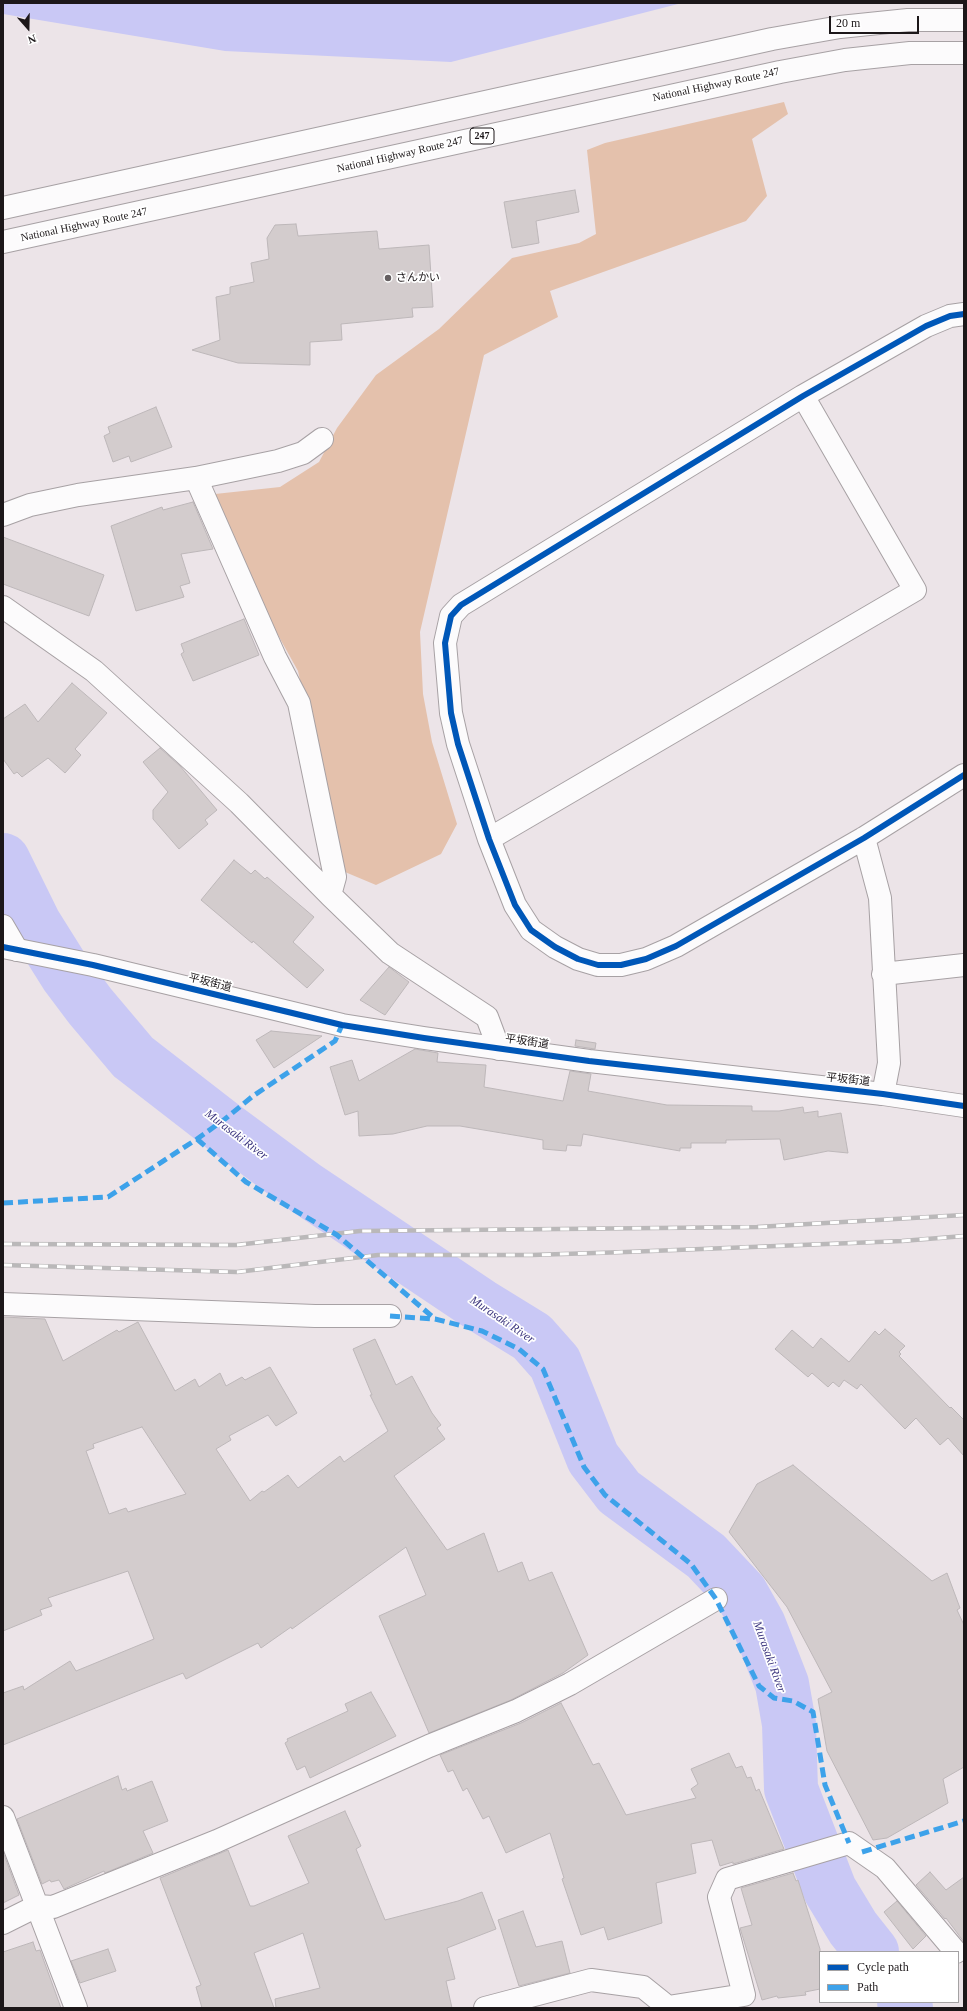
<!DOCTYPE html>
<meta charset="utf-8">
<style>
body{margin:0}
#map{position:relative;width:967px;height:2011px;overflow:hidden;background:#ece4e8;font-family:"Times New Roman",serif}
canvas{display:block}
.frame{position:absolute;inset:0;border:4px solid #1c1719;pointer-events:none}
.legend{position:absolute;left:819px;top:1951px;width:140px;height:52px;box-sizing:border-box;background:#fff;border:1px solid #a4a2a3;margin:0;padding:5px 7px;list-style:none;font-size:12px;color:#1c1719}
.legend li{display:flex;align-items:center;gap:8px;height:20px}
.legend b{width:20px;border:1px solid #a4a2a3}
.north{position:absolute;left:8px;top:8px;width:40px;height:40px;-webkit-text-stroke:3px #fff;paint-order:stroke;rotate:160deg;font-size:11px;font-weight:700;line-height:16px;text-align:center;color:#1c1719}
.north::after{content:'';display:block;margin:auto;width:14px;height:18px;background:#1c1719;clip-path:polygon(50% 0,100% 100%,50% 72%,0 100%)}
.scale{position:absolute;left:829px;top:16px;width:90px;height:18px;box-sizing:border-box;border:2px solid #1c1719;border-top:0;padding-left:5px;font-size:12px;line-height:14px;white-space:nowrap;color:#1c1719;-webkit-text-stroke:3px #fff;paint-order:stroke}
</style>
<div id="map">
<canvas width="967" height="2011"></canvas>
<div class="frame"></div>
<ul class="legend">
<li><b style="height:5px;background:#0057b8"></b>Cycle path</li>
<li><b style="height:5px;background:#3da2ea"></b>Path</li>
</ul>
<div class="north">N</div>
<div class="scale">20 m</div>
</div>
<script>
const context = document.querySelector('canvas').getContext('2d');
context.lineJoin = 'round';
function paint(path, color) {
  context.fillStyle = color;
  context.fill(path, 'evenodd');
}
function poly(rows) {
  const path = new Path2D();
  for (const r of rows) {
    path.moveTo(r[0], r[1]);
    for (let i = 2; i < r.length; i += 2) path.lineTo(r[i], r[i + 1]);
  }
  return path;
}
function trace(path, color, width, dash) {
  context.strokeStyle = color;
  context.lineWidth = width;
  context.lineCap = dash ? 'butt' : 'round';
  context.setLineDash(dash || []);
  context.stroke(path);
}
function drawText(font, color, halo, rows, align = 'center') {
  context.font = font + ' "Times New Roman","Noto Sans JP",serif';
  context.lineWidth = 3.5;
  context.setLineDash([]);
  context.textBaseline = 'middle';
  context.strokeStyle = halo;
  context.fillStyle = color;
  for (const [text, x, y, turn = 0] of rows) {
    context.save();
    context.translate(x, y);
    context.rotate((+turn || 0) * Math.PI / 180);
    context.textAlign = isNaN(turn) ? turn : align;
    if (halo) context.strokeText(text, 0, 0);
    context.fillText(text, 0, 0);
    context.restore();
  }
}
paint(poly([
 [784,102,788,114,752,139,767,196,746,221,550,291,558,317,484,355,420,632,423,694,432,742,457,824,441,854,376,885,345,872,326,799,298,671,273,626,215,494,280,487,319,462,337,428,376,375,439,329,512,258,579,243,596,234,587,150,605,143]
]), '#e4c1ac');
paint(poly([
 [3,3,682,3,451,62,225,51,3,14]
]), '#c9c8f5');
trace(poly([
 [3,860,34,923,66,974,90,1006,133,1057,226,1129,304,1187,480,1305,532,1337,555,1363,593,1458,619,1492,706,1556,741,1593,759,1625,782,1684,789,1724,791,1789,830,1890,853,1928,872,1952],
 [904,2002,906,2008]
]), '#c9c8f5', 54);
const building = poly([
 [575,190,579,212,536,221,539,243,512,248,504,202,575,190],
 [296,224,298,236,377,231,379,249,429,245,433,307,412,308,413,317,341,324,342,340,310,342,310,365,238,363,192,350,220,340,216,297,230,294,230,287,254,282,251,263,269,259,267,238,275,225,296,224],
 [156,407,172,447,131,462,129,456,113,462,104,436,110,433,108,427,156,407],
 [193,502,213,549,181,554,190,583,180,586,184,597,136,611,111,526,162,507,163,510,193,502],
 [3,537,104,575,89,616,3,584,3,537],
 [244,619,259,655,193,681,181,654,184,652,181,644,244,619],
 [72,683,107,713,75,749,81,755,65,773,48,758,22,777,17,772,14,774,3,759,3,719,25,704,38,722,72,683],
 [160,748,180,766,217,810,205,820,208,824,179,849,153,819,153,810,168,792,143,762,160,748],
 [234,860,251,874,255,870,265,879,267,877,314,917,293,942,324,970,307,988,253,941,252,943,201,900,234,860],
 [389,967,409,982,385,1015,360,1000,389,967],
 [271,1031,322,1036,274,1068,256,1040,271,1031],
 [576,1040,596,1043,595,1049,575,1046,576,1040],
 [415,1049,438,1053,437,1062,486,1065,484,1087,563,1101,570,1071,591,1074,588,1091,667,1105,752,1106,752,1111,779,1111,803,1107,804,1113,818,1111,818,1117,841,1113,848,1153,828,1151,784,1160,780,1139,726,1140,726,1143,691,1143,691,1148,680,1148,680,1151,583,1134,581,1146,567,1145,566,1151,543,1149,543,1140,460,1126,427,1126,393,1134,359,1136,358,1111,345,1115,330,1067,352,1060,359,1081,415,1049],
 [3,1317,45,1319,63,1361,117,1330,119,1332,138,1322,175,1391,195,1379,199,1387,220,1373,226,1386,242,1377,245,1380,270,1367,297,1413,276,1426,268,1415,229,1436,231,1440,216,1449,250,1501,262,1491,264,1492,288,1475,298,1488,340,1456,344,1462,388,1431,370,1395,372,1395,353,1349,375,1339,396,1385,412,1376,432,1413,441,1425,437,1428,445,1439,394,1476,447,1550,484,1533,498,1572,522,1562,529,1581,552,1572,588,1655,563,1673,511,1700,429,1733,379,1616,426,1595,406,1547,292,1629,291,1627,261,1648,258,1643,186,1679,183,1673,3,1745,3,1693,23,1686,24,1690,70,1661,76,1671,154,1639,128,1571,48,1598,52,1606,40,1610,42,1615,3,1631,3,1317],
 [142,1427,186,1494,128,1512,126,1508,109,1514,86,1451,94,1448,93,1444,142,1427],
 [885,1329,905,1346,899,1352,901,1354,899,1356,950,1408,951,1407,964,1420,964,1456,948,1438,940,1445,916,1418,905,1429,861,1384,857,1389,844,1380,839,1387,833,1382,828,1387,812,1373,808,1377,775,1349,792,1330,813,1348,821,1338,849,1362,875,1331,879,1335,885,1329],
 [793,1465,932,1581,947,1573,960,1608,957,1610,964,1625,964,1767,943,1779,948,1803,887,1838,873,1840,827,1751,818,1699,832,1692,787,1607,729,1532,757,1484,793,1465],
 [371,1692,396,1736,310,1778,305,1766,297,1770,285,1743,288,1741,287,1739,348,1711,345,1704,371,1692],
 [561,1703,593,1765,599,1763,626,1815,696,1798,691,1789,698,1784,691,1769,729,1753,736,1768,742,1766,747,1778,751,1777,756,1791,759,1789,784,1849,733,1864,733,1862,720,1866,712,1840,691,1844,696,1873,656,1883,662,1923,608,1940,604,1927,581,1935,562,1879,564,1878,550,1833,506,1853,489,1816,483,1819,467,1788,463,1791,453,1770,448,1772,440,1755,521,1723,561,1703],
 [118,1776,122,1790,126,1788,127,1791,152,1781,168,1821,143,1831,153,1853,105,1873,104,1871,64,1889,59,1880,51,1882,50,1880,42,1884,17,1819,118,1776],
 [345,1811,361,1846,356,1849,385,1920,458,1901,482,1892,496,1929,447,1948,455,1979,446,1981,452,2008,276,2008,275,1999,320,1988,303,1933,254,1953,274,2008,202,2008,196,1987,201,1985,160,1878,228,1850,250,1906,254,1906,309,1883,288,1836,345,1811],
 [3,1852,19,1895,3,1903,3,1852],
 [930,1872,946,1890,964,1877,964,1942,946,1918,945,1919,916,1885,930,1872],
 [793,1873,796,1881,798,1880,820,1949,820,1989,805,1992,806,1995,778,1998,777,1996,762,2000,740,1928,752,1925,741,1888,793,1873],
 [897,1901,926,1936,913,1949,884,1912,897,1901],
 [523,1911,536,1947,562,1941,570,1973,519,1986,498,1920,523,1911],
 [33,1942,36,1951,40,1950,61,2008,3,2008,3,1952,33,1942],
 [108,1949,116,1971,80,1983,71,1961,108,1949]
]);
paint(building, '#d3cccd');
trace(building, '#bdb7b9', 1);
const minor = poly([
 [964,314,950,316,926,326,803,396,461,605,451,616,445,643,451,713,458,744,489,839,515,905,531,930,555,947,578,959,598,965,621,965,646,959,676,946,864,838,964,775],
 [196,478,275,657,299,703,335,877,330,895],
 [3,515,30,505,78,495,196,478,278,461,303,453,322,439],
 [3,607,94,671,239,803,330,895,390,953,487,1017,499,1049],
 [864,838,880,898,889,1063,883,1094],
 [489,839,915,590,803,396],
 [3,926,17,950],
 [883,974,964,965],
 [3,1304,315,1316,390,1316],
 [3,1817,76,2008],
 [3,1923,37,1906,53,1907,217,1841,429,1746,516,1711,570,1684,716,1599],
 [485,2008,591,1980,643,1987,668,2007,744,1995,719,1897,727,1879,849,1843,885,1868,956,1952]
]);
const tertiary = poly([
 [3,947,93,965,342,1025,424,1038,589,1061,883,1094,964,1106]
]);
const trunk = poly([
 [3,208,772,39,840,27,908,20,964,20],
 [3,242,780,72,845,60,910,53,964,53]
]);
trace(minor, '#a7a1a4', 24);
trace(tertiary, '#a7a1a4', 24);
trace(trunk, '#a7a1a4', 24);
trace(minor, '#fcfbfc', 22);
trace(tertiary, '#fcfbfc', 22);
trace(trunk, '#fcfbfc', 22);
const rail = poly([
 [3,1244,236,1245,360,1231,757,1227,964,1215],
 [3,1265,237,1272,378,1255,532,1255,626,1252,902,1241,964,1236]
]);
trace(rail, '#bab8b9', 4.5);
trace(rail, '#fff', 3, [9]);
trace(poly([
 [197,1139,246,1182,337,1235,435,1319],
 [3,1203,108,1197,197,1139,225,1119,253,1096,335,1041,342,1025],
 [390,1316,435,1319,482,1331,519,1349,543,1369,584,1467,605,1495,691,1564,716,1599,759,1686,774,1698,793,1701,813,1712,825,1785,849,1843],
 [862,1852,964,1821]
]), '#3da2ea', 5, [10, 5]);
trace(poly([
 [964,314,950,316,926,326,803,396,461,605,451,616,445,643,451,713,458,744,489,839,515,905,531,930,555,947,578,959,598,965,621,965,646,959,676,946,864,838,964,775],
 [3,947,93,965,342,1025,424,1038,589,1061,883,1094,964,1106]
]), '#0057b8', 6);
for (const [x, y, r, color] of [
 [388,278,4,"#655f61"]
]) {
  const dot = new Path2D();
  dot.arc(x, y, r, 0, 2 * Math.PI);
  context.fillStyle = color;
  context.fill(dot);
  trace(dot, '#fff', 1.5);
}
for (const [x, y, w] of [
 [482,136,24]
]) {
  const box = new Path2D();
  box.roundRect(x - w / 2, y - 8, w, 16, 3);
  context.fillStyle = '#fff';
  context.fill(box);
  trace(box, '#1c1719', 1);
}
drawText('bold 10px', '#1c1719', null, [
 ["247",482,136]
]);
drawText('11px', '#1c1719', '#fff', [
 ["National Highway Route 247",716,85,-12],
 ["National Highway Route 247",400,155,-13],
 ["National Highway Route 247",84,225,-12],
 ["平坂街道",210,983,14],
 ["平坂街道",527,1042,8],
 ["平坂街道",848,1080,6]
]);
drawText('11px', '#1c1719', '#fff', [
 ["さんかい",396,278]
], 'left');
drawText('italic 12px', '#3d377f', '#fff', [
 ["Murasaki River",236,1135,37],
 ["Murasaki River",502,1320,34],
 ["Murasaki River",769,1657,70]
]);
</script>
